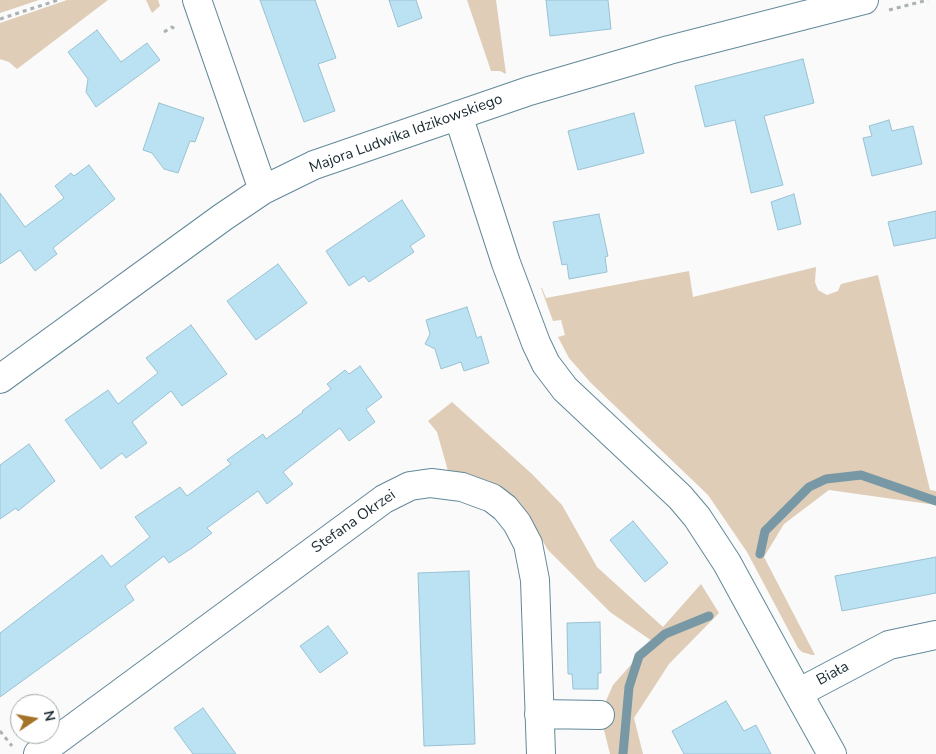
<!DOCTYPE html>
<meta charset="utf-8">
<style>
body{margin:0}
#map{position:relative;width:936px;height:754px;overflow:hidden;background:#fafafa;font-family:"Nunito Sans",sans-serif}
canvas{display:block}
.north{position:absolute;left:10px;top:694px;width:50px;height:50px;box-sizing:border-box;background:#fff;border:1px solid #a3aaac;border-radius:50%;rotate:78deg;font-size:14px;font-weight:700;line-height:20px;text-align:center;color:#192a30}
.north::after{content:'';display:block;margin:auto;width:18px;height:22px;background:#a57229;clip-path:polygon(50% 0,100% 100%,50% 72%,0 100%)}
</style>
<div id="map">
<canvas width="936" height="754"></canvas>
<div class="north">N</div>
</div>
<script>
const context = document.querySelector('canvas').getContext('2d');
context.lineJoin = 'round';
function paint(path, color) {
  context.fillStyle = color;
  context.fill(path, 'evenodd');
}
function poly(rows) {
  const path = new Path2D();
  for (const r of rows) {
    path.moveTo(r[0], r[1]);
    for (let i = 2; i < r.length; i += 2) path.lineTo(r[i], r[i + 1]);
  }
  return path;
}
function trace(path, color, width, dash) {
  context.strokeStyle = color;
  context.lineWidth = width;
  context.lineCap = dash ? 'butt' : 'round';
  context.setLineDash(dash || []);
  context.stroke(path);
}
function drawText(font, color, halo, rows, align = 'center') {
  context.font = font + ' "Nunito Sans",sans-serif';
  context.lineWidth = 4;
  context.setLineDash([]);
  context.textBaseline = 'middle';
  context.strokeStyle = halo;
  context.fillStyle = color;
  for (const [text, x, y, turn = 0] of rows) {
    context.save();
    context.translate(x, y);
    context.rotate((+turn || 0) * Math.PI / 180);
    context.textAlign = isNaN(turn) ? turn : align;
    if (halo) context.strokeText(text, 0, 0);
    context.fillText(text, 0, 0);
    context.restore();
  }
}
paint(poly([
 [0,0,39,0,0,13],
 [67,0,108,0,17,69,9,62,0,59,0,23],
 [146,0,158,0,160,6,152,13],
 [467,0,496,0,506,74,500,71,491,71],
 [816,267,815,282,818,290,827,295,838,291,841,284,878,275,930,490,936,491,936,505,829,490,784,524,764,557,815,655,812,655,802,652,798,648,747,552,708,495,591,383,569,358,558,337,565,335,561,320,553,321,541,288,542,288,546,298,689,271,693,297],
 [452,402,532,474,562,505,597,567,663,627,701,584,719,613,669,664,634,718,643,754,610,754,603,726,605,703,613,685,652,641,610,612,548,550,526,513,466,475,448,471,437,432,428,421]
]), '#dfcdb7');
trace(poly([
 [760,554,765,531,809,487,826,479,861,475,936,501],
 [623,754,629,687,639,656,665,634,709,616]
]), '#7898a5', 9);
const building = poly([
 [260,0,315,0,336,58,318,64,335,111,304,122,260,0],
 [389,0,416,0,422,18,398,27,389,0],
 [546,0,608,0,611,29,550,36,546,0],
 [97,30,121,62,147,43,160,60,96,107,86,92,88,79,68,52,97,30],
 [803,59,814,103,764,116,783,185,751,193,735,120,705,127,695,86,803,59],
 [159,103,204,118,195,142,190,141,178,173,164,169,152,153,143,150,159,103],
 [634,113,644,153,578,170,568,131,634,113],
 [889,120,892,131,913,126,922,164,872,176,863,138,872,136,869,126,889,120],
 [89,165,115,199,53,248,57,254,35,271,20,250,0,264,0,193,25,227,64,198,55,186,71,173,74,176,89,165],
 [794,194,801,224,778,230,771,202,794,194],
 [402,200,425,236,410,246,414,252,369,282,364,276,349,286,326,251,402,200],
 [936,211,936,238,894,246,888,222,936,211],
 [599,214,608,256,605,257,607,272,569,279,567,264,562,265,553,222,599,214],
 [278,264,307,303,256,340,227,301,278,264],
 [467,307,477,338,481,336,489,363,464,371,461,362,441,369,435,349,425,344,430,334,426,320,467,307],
 [191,325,227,374,182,406,171,391,132,422,147,443,126,458,122,453,101,469,65,420,108,390,118,404,158,373,146,358,191,325],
 [360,366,382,397,366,409,375,422,349,441,340,428,283,472,293,484,267,504,258,491,207,528,212,533,192,548,169,563,164,556,125,586,134,600,0,697,0,633,102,555,111,567,150,537,135,517,180,487,187,496,231,464,227,460,263,434,266,439,303,412,302,411,331,389,327,384,345,370,349,374,360,366],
 [29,444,55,481,18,511,16,508,0,519,0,465,29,444],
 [633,521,668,563,645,582,610,540,633,521],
 [936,557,936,593,842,611,835,576,936,557],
 [469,571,475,744,424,746,418,573,469,571],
 [600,622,601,673,598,673,598,689,573,689,572,674,568,674,567,623,600,622],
 [328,626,348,653,320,673,300,646,328,626],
 [726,701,744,731,756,725,771,754,684,754,672,731,726,701],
 [203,708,236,754,193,754,174,728,203,708]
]);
paint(building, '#bbe2f2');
trace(building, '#99c2d3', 1);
const minor = poly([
 [197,0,263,190],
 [458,115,506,263,536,343,546,364,565,389,680,497,697,517,727,563,798,693],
 [0,379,223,217,263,190,314,165,529,91,669,50,864,0],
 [539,714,600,715],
 [38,754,384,499,410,486,431,483,462,487,492,498,505,508,517,523,528,544,535,580,541,754],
 [832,754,798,693,889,645,936,635]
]);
trace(minor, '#628999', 30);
trace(poly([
 [889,10,928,0],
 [0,19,58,0],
 [164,32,172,27,176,30],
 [0,731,12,746]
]), '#acb2b4', 3, [4, 4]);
trace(minor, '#fff', 28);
drawText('15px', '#192a30', '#fff', [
 ["Majora Ludwika Idzikowskiego",406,134,-20],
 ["Stefana Okrzei",354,522,-35],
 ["Biała",833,674,-28]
]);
</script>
